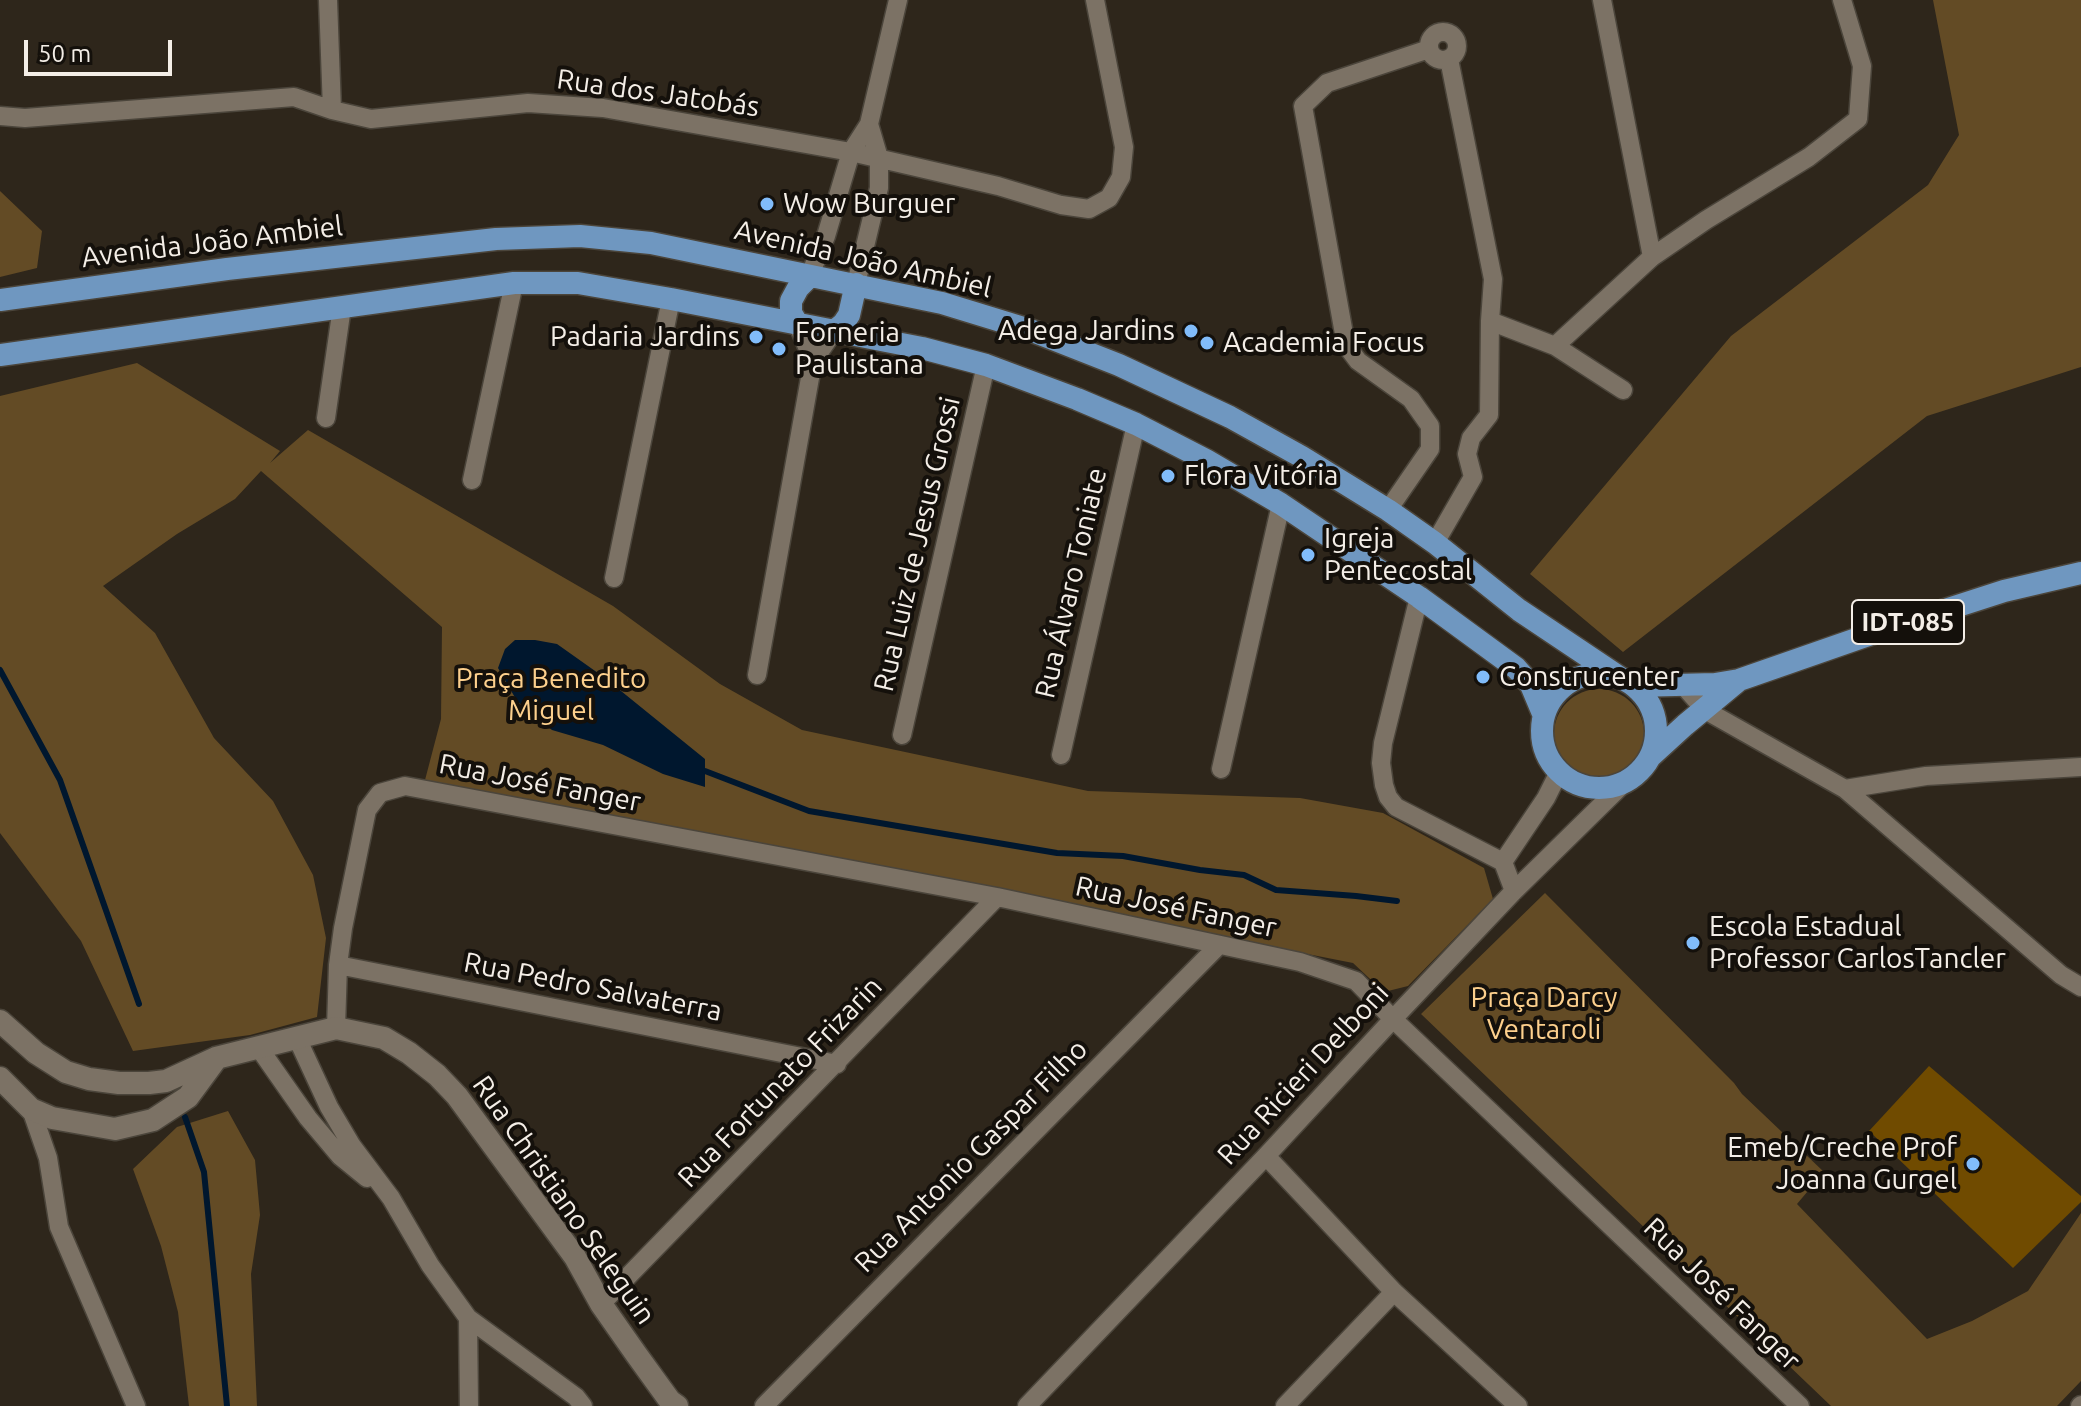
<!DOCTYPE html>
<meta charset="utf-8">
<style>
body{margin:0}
#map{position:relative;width:2081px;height:1406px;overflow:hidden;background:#2e261b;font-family:Ubuntu,sans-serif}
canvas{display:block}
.scale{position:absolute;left:24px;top:40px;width:148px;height:36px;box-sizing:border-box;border:4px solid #f4eee7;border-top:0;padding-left:10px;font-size:24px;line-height:28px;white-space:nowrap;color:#f4eee7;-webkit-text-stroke:6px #14100b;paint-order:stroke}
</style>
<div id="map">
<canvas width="2081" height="1406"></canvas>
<div class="scale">50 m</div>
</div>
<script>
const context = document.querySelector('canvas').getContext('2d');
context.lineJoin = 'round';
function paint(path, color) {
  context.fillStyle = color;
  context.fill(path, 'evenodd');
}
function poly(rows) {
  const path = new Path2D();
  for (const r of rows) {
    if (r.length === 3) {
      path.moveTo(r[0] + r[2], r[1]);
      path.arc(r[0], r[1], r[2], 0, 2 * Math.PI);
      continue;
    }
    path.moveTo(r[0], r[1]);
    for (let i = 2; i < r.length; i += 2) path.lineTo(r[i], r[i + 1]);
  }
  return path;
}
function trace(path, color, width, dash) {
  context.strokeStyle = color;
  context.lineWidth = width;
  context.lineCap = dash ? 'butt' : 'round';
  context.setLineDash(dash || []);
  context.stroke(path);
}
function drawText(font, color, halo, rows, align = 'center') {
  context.font = font + ' Ubuntu,sans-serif';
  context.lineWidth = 8;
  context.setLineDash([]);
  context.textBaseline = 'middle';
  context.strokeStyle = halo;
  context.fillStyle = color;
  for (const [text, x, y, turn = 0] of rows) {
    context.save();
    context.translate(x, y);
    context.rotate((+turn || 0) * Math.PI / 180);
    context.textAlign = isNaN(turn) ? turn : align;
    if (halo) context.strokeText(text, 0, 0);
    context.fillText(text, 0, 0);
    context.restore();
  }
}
paint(poly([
 [1933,0,2081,0,2081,367,1927,416,1623,652,1530,574,1731,336,1928,185,1959,135],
 [0,191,42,231,37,268,0,277],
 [137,363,280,451,270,463,308,430,613,606,720,684,802,730,1088,791,1300,798,1383,813,1484,868,1493,899,1408,986,1384,992,1353,963,425,780,441,719,442,627,261,471,235,499,177,534,103,586,155,633,214,738,273,801,313,875,326,938,317,1017,250,1035,133,1051,81,941,0,833,0,396],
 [1599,734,45],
 [1545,893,1734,1083,1742,1094,1824,1172,1797,1204,1927,1339,1972,1321,2028,1291,2081,1213,2081,1381,2057,1406,1831,1406,1421,1014],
 [228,1111,255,1160,260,1215,251,1274,257,1406,189,1406,178,1312,161,1246,133,1169,177,1127]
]), '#634b25');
paint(poly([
 [515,640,535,640,557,644,605,678,705,759,705,787,663,774,603,745,552,730,517,701,498,668,505,649]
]), '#00172e');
trace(poly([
 [0,670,60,780,139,1004],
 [705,771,809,811,1057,853,1123,856,1200,870,1244,875,1276,890,1356,896,1397,901],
 [185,1117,204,1172,227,1406]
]), '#00172e', 6);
paint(poly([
 [1929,1066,2081,1196,2081,1202,2013,1268,1869,1131]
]), '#704b00');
const minor = poly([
 [328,0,332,110],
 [1602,0,1652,257],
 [1443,46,14],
 [0,116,25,118,294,97,332,110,371,119,528,103,603,108,851,152,998,186,1061,205,1089,209,1109,198,1121,177,1124,147,1095,0],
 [809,277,826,236,851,152,869,124,898,0],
 [856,284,879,188,879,158,869,124],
 [1490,321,1555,346,1623,390],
 [797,323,813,361],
 [1555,346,1652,257,1706,220,1809,157,1858,119,1862,66,1842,0],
 [326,418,342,307],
 [472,480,514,283],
 [1388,510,1430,449,1430,426,1411,399,1358,361,1346,345,1303,106,1327,83,1429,49],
 [1435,543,1473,477,1467,454,1471,438,1489,415,1490,321,1493,279,1449,59],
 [614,578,671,299],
 [1419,597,1383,743,1381,763,1384,785,1388,797,1396,807,1503,862,1514,891],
 [757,675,813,361,834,331],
 [1683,685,1705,710,1845,789,2061,975,2081,987],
 [902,735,986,365],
 [1061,755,1136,424],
 [1221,769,1281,504],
 [1845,789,1926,776,2081,767],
 [1503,862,1546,798,1559,772],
 [338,965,837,1064],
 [336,1028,338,965,343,928,367,810,380,793,405,786,997,897,1300,962,1356,981,1393,1019,1800,1406],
 [297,1038,329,1107,352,1146,391,1198,430,1265,468,1318,576,1397,583,1406],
 [259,1048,308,1118,340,1156,367,1178],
 [31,1109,48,1158,59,1227,136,1406],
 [1266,1156,1394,1292,1518,1406],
 [601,1304,997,897],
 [468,1318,469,1406],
 [764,1406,1219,945],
 [1027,1406,1266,1156,1393,1019,1514,891,1624,783],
 [1285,1406,1394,1292],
 [2080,1406,2081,1405]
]);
const secondary = poly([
 [0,1021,36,1053,66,1072,89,1079,119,1083,149,1083,166,1081,216,1058,336,1028,384,1038,409,1053,437,1075,457,1096,575,1257,601,1304,636,1354,670,1401,677,1406],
 [0,1078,31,1109,52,1118,115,1129,153,1120,188,1097,216,1059]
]);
const primary = poly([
 [0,300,227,269,496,239,580,236,651,243,942,303,1030,330,1119,365,1230,417,1302,457,1388,510,1435,543,1519,610,1619,677],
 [797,323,791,313,791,301,798,288,809,277],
 [834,331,843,324,849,315,856,284],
 [0,355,514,283,578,283,671,299,922,348,986,365,1077,399,1136,424,1206,460,1281,504,1419,597,1516,668,1531,685,1544,716],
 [1599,731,57],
 [1635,686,1715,684,1739,680,1874,633,2004,591,2081,573],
 [1650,757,1685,725,1738,681]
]);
trace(minor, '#4b453b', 21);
trace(secondary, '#4b453b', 25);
trace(primary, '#4b453b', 25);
trace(minor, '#7c7265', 18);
trace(secondary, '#7c7265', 22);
trace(primary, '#6f97c0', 22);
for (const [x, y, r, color] of [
 [767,204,8,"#81bcfa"],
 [1191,331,8,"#81bcfa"],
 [756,337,8,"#81bcfa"],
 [1207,343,8,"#81bcfa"],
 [779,349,8,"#81bcfa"],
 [1168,476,8,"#81bcfa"],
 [1308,555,8,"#81bcfa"],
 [1483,677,8,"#81bcfa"],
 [1693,943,8,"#81bcfa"],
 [1973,1164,8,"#81bcfa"]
]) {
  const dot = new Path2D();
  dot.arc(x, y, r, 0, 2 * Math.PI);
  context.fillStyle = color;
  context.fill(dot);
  trace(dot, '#14100b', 3);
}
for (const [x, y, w] of [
 [1908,622,112]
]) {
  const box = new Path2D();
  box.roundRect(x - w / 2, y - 22, w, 44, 6);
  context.fillStyle = '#14100b';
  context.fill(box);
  trace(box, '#f4eee7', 2);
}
drawText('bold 26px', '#f4eee7', null, [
 ["IDT-085",1908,622]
]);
drawText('28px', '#f4eee7', '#14100b', [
 ["Rua dos Jatobás",658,93,8],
 ["Avenida João Ambiel",212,242,-7],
 ["Avenida João Ambiel",863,259,13],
 ["Rua Luiz de Jesus Grossi",917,544,-77],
 ["Rua Álvaro Toniate",1071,583,-77],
 ["Rua José Fanger",540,783,11],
 ["Rua José Fanger",1176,907,12],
 ["Rua Pedro Salvaterra",593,987,11],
 ["Rua Ricieri Delboni",1303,1074,-47],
 ["Rua Fortunato Frizarin",780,1082,-46],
 ["Rua Antonio Gaspar Filho",971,1156,-45],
 ["Rua Christiano Seleguin",564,1200,55],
 ["Rua José Fanger",1722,1294,44]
]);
drawText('28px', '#f4eee7', '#14100b', [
 ["Wow Burguer",783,204],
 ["Adega Jardins",1175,331,"right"],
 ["Forneria",795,333],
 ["Paulistana",795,365],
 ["Padaria Jardins",740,337,"right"],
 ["Academia Focus",1223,343],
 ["Flora Vitória",1184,476],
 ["Igreja",1324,539],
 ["Pentecostal",1324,571],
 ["Construcenter",1499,677],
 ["Escola Estadual",1709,927],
 ["Professor CarlosTancler",1709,959],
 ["Emeb/Creche Prof",1957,1148,"right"],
 ["Joanna Gurgel",1957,1180,"right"]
], 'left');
drawText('28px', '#fdd08d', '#14100b', [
 ["Praça Benedito",551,679],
 ["Miguel",551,711],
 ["Praça Darcy",1544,998],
 ["Ventaroli",1544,1030]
]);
</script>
